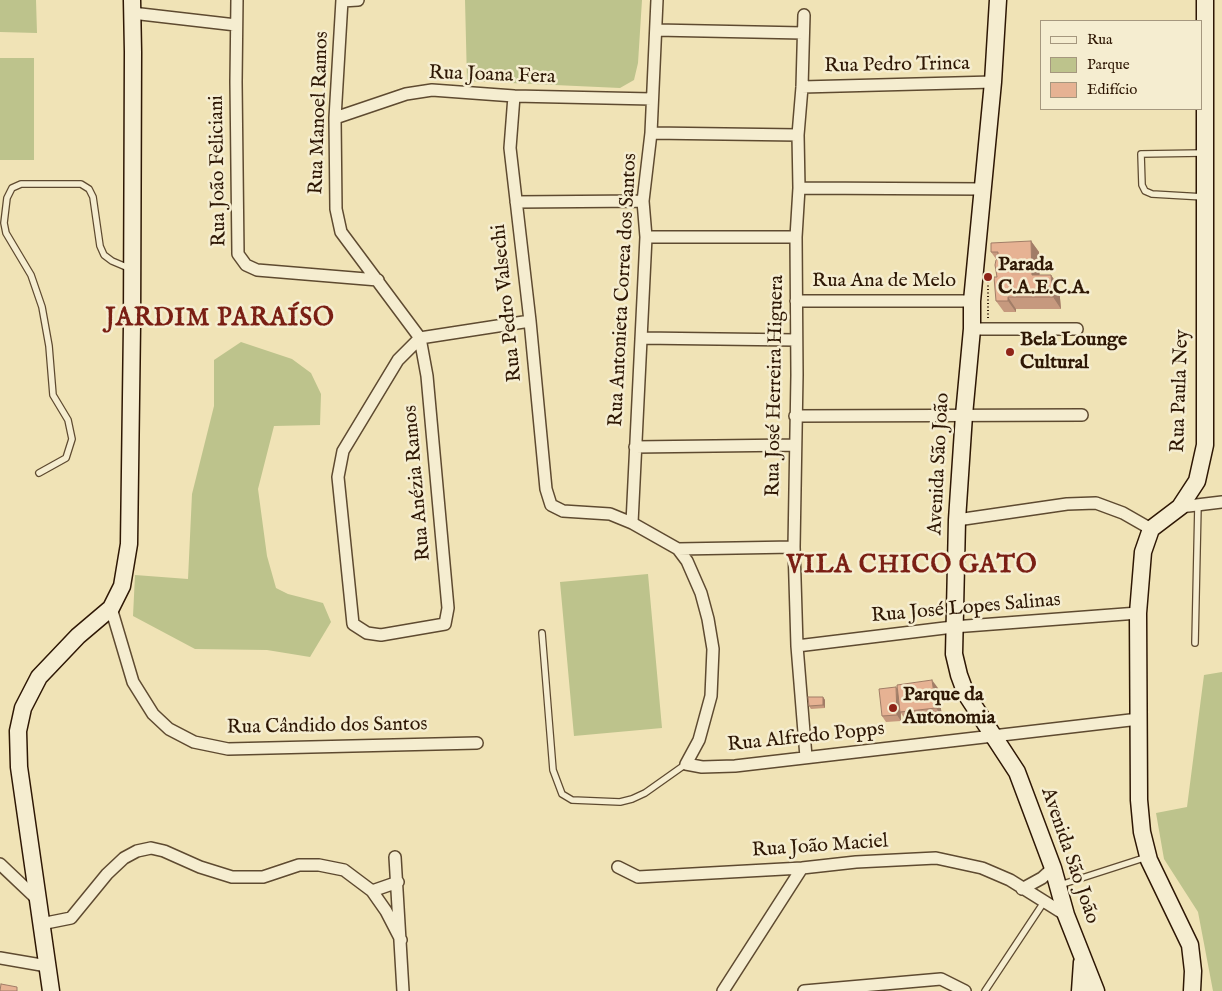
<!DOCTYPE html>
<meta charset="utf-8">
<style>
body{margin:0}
#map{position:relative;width:1222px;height:991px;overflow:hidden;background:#f0e3b6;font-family:"IM FELL English",serif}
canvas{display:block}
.legend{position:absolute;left:1040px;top:20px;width:162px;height:90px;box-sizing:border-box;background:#f5edd0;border:1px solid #a5977e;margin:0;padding:6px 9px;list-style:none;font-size:15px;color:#2e1704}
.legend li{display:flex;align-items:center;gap:10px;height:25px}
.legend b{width:25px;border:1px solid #a5977e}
</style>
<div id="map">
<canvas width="1222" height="991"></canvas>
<ul class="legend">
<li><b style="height:6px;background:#f5edd0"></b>Rua</li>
<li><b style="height:14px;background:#bdc38c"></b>Parque</li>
<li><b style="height:14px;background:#e6b293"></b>Edifício</li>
</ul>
</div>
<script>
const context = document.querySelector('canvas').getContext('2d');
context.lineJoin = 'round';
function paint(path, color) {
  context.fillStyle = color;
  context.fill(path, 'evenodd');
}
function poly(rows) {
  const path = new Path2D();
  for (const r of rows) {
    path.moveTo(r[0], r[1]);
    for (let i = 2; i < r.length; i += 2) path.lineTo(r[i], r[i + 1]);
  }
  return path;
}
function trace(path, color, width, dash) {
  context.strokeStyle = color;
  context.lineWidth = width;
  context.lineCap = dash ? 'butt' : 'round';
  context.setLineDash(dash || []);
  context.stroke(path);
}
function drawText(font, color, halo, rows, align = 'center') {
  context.font = font + ' "IM FELL English",serif';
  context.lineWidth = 5;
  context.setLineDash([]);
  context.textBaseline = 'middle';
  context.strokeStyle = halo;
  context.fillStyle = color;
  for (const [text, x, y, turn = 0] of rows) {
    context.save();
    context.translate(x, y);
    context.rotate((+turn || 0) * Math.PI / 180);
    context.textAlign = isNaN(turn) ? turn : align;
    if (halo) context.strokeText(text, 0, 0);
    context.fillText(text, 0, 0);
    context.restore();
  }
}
paint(poly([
 [0,0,36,0,37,33,0,32],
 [465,0,642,0,638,63,634,80,620,88,467,81],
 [0,58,34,58,34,160,0,160],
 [241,342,292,359,311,373,321,394,320,425,274,426,258,489,267,556,276,588,288,594,323,603,331,622,310,657,267,650,195,649,133,616,135,575,188,579,192,494,214,406,214,360],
 [648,574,662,728,574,736,560,582],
 [1222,672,1222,991,1213,991,1198,912,1164,859,1156,813,1187,807,1204,675]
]), '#bdc38c');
const lane = poly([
 [1203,153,1141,154,1142,185,1145,191,1152,194,1204,197],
 [39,473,66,458,72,439,68,420,53,395,49,346,42,307,31,275,6,233,4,223,7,198,12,188,21,184,81,184,89,189,93,197,100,246,104,255,112,261,131,269],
 [542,633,553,770,562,794,572,800,620,802,632,799,645,793,686,764],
 [1195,643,1198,505],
 [1060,885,1147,857],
 [985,991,1044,902]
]);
const street = poly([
 [237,0,236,82,238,254,246,265,257,270,378,280],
 [342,0,335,118,336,209,341,232,420,338,398,360,343,451,338,477,353,624,367,633,381,635,445,624,448,608,427,376,420,338,530,321],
 [342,1,358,0],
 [132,13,236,25],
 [804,15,802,87,798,135,799,188,796,237,797,375,794,547,797,646,806,757],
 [656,30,803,33],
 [802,87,993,82],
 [514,96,510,148,530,321,546,489,551,505,563,511,610,514,632,523,678,549,794,547],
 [335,118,406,94,432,90,514,96,652,99],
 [651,133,798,135],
 [799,188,983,189],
 [516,202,643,201],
 [646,237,796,237],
 [796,301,972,301],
 [972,329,1077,329],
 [641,338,796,340],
 [795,416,1082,415],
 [635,447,794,445],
 [1180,507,1222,502],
 [957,520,1067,504,1096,503,1123,513,1151,529],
 [632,523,646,237,643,201,651,133,657,0],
 [678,549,687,561,701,593,708,619,713,649,711,696,699,740,686,764,702,767,735,766,1139,719],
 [111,608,133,682,153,714,169,729,194,742,228,749,477,743],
 [797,646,953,627,1138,613],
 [395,857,403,991],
 [0,864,38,900],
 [618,867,638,877,802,868,856,862,936,858,982,868,1010,880,1066,915],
 [1022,889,1042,878,1053,868],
 [372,891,398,882],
 [41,924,71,918,107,874,124,858,137,851,151,848,164,851,200,867,232,877,263,877,299,865,319,865,344,870,372,891,386,911,401,940],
 [0,958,47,966],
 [723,991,802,868],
 [804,991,941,979,965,991]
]);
const secondary = poly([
 [998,0,993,82,972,301,972,329,964,415,957,520,954,654,959,675,966,694,1017,772,1053,868,1066,915,1096,991],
 [51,991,19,767,18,731,23,708,39,677,78,636,111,608,122,586,129,544,132,325,133,52,132,0],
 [1080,991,1082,962],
 [1192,991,1193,971,1190,945,1149,860,1142,832,1139,800,1138,613,1143,552,1151,529,1180,507,1197,481,1205,445,1205,0]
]);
trace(lane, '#5e4a30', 8);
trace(street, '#5e4a30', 14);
trace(secondary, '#2e1704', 19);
trace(poly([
 [988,282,988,319]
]), '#2e1704', 2, [1, 2.5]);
trace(lane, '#f5edd0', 5.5);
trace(street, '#f5edd0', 11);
trace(secondary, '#f5edd0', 16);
paint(poly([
 [1031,241,1039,252,1039,275,1051,275,1059,287,1061,309,1016,309,1016,312,1004,312,996,301,997,277,996,259,991,252],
 [938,688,942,716,906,721,901,713,901,721,886,722,882,716,898,691],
 [823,697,825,700,825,708,811,709,809,706]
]), '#c6997e');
paint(poly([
 [1031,241,1039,252,1040,287,1032,275],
 [1051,275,1059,287,1061,309,1053,297],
 [1008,297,1016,309,1016,312,1008,301],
 [932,680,938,688,942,716,936,708],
 [896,687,900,693,901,721,897,715],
 [823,697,825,700,825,708,823,705]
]), '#a17d67');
const building = poly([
 [1031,241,1032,275,1051,275,1053,297,1008,297,1008,301,996,301,994,277,997,277,995,265,996,260,998,258,998,252,991,252,991,243,1031,241],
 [932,680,936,708,900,712,897,685,932,680],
 [896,687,897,715,882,716,879,689,896,687],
 [808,697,823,697,823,705,809,706,808,697],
 [1,984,17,987,17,991,0,991,1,984]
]);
paint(building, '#e6b293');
trace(building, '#a17d67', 1);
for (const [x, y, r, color] of [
 [988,277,5,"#8f2418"],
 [1010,352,5,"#8f2418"],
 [893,708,5,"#8f2418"]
]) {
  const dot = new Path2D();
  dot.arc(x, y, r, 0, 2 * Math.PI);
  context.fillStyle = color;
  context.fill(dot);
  trace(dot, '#f5edd0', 2);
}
drawText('20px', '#2e1704', '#f5edd0', [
 ["Rua Pedro Trinca",897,66,-1],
 ["Rua Joana Fera",492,76,2],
 ["Rua Manoel Ramos",320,113,-88],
 ["Rua João Feliciani",219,171,-91],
 ["Rua Ana de Melo",884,282],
 ["Rua Antonieta Correa dos Santos",624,290,-87],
 ["Rua Pedro Valsechi",508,303,-96],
 ["Rua José Herreira Higuera",776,386,-89],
 ["Rua Paula Ney",1181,391,-88],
 ["Avenida São João",940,464,-87],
 ["Rua Anézia Ramos",418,483,-95],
 ["Rua José Lopes Salinas",966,609,-5],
 ["Rua Cândido dos Santos",327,727,-1],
 ["Rua Alfredo Popps",806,738,-6],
 ["Rua João Maciel",820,847,-4],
 ["Avenida São João",1069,856,71]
]);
drawText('bold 20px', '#2e1704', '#f5edd0', [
 ["Parada",998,266],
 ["C.A.E.C.A.",998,289],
 ["Bela Lounge",1020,341],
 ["Cultural",1020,364],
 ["Parque da",903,696],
 ["Autonomia",903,719]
], 'left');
context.letterSpacing = '1px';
drawText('bold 25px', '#7a1f14', '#f5edd0', [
 ["JARDIM PARAÍSO",220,320],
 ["VILA CHICO GATO",912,567]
]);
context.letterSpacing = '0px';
</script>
